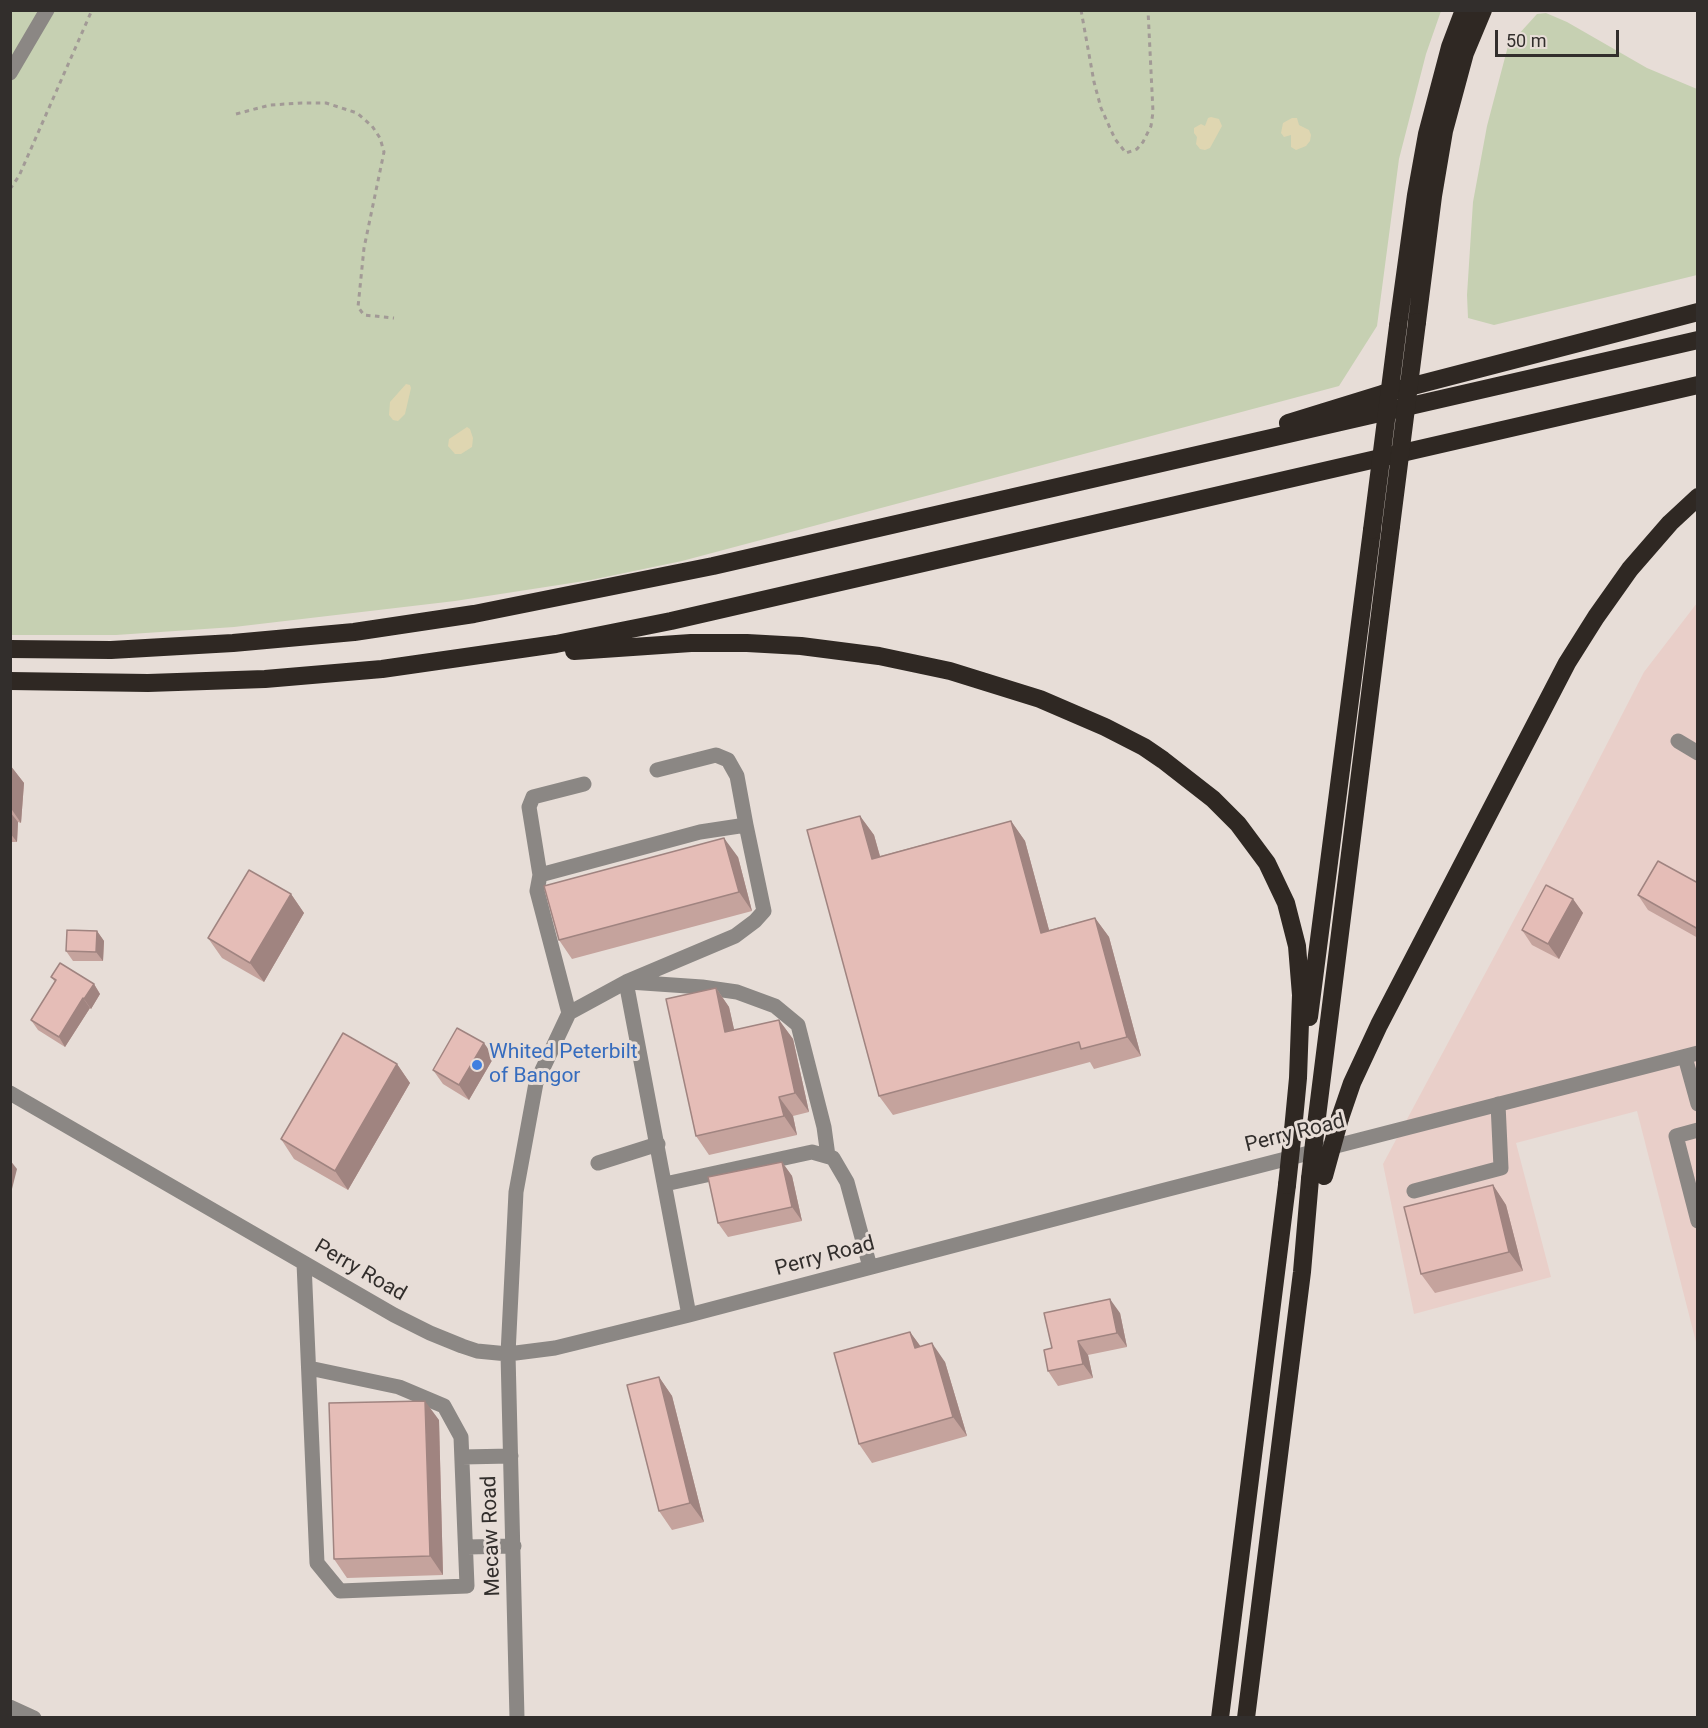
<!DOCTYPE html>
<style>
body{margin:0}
#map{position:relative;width:1708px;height:1728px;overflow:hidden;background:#e7ddd7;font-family:Roboto,sans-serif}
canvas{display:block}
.frame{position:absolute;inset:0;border:12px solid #322e2c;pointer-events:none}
.scale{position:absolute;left:1495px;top:30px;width:124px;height:27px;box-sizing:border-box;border:3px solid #322e2c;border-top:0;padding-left:8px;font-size:18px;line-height:21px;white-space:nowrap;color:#322e2c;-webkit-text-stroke:4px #e7ddd7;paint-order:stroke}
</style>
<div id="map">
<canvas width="1708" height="1728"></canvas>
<div class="frame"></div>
<div class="scale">50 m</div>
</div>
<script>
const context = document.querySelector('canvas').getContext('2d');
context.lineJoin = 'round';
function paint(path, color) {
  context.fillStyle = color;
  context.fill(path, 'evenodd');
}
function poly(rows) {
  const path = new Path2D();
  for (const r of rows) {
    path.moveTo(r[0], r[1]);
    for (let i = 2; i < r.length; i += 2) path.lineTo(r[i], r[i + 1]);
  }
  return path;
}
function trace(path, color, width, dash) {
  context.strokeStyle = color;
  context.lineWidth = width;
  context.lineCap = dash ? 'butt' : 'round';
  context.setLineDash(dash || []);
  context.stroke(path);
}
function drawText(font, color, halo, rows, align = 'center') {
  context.font = font + ' Roboto,sans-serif';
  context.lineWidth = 6;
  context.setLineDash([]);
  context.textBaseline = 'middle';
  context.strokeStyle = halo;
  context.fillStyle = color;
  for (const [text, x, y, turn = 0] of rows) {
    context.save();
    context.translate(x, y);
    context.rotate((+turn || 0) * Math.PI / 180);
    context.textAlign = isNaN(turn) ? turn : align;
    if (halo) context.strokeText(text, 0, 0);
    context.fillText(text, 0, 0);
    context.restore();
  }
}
paint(poly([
 [1697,603,1697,1346,1637,1111,1516,1143,1551,1277,1414,1314,1383,1164,1575,806,1644,672]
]), '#e9cfc9');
paint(poly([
 [11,11,1441,11,1426,54,1399,159,1377,326,1339,386,682,561,591,580,455,601,234,627,116,635,11,635],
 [1546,13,1567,22,1647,68,1697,89,1697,275,1494,325,1468,318,1467,295,1473,202,1487,126,1508,46,1537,14]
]), '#c6d0b2');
paint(poly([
 [1211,117,1219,119,1222,126,1210,148,1205,150,1200,149,1196,144,1197,137,1194,133,1194,128,1201,124,1205,126,1208,118],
 [1292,118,1297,118,1299,125,1309,130,1311,135,1310,141,1306,146,1296,150,1291,147,1291,135,1284,137,1281,133,1283,123],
 [406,384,410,385,411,388,405,414,398,421,393,420,389,415,390,402],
 [467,427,470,429,473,438,472,447,461,454,455,454,448,446,449,439]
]), '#dfd6b1');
trace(poly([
 [1081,10,1094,82,1101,108,1115,139,1126,153,1137,149,1143,142,1151,126,1153,112,1148,10],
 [236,114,270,105,302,103,326,103,357,113,372,126,380,138,384,152,364,248,358,307,364,315,394,318],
 [10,189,19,176,92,10]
]), '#a29a96', 3, [4.5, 4.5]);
trace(poly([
 [10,73,47,10],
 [1678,741,1698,753],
 [657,770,716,755,728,760,737,776,746,825],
 [540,875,529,807,533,797,584,784],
 [629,982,702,987,737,992,775,1006,798,1025,824,1127,828,1156],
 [569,1013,537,891,540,875,700,832,746,825,764,911,755,921,735,936,626,982],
 [1685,1057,1698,1104],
 [10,1093,394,1315,430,1333,462,1346,477,1351,508,1354,555,1348,689,1315,1161,1191,1698,1053],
 [1698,1130,1676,1136,1698,1221],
 [598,1163,658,1144],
 [665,1184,812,1152,833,1158,847,1182,870,1267],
 [1414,1191,1501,1168,1498,1104],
 [304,1263,317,1563,340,1591,467,1586,461,1437,444,1406,399,1387,309,1368],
 [462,1457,511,1456],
 [467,1547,514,1546],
 [10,1707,34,1718],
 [517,1718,508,1354,516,1192,536,1083,569,1013,626,982,689,1315]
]), '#8b8784', 15);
trace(poly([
 [1417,322,1433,196,1444,131,1465,53,1483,10],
 [1398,326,1416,195,1427,134,1450,47,1464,10],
 [1288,423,1382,394,1698,312],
 [10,649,111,650,233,643,354,632,474,614,713,566,1698,340],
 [574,651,691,643,747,643,801,646,879,656,950,671,1040,699,1105,727,1144,747,1163,760,1213,799,1238,824,1267,863,1286,903,1297,946,1301,995,1298,1078,1293,1130],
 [10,681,148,683,265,679,382,669,556,644,671,621,1698,385],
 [1309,1017,1372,530],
 [1340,1118,1352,1083,1379,1025,1567,663,1596,617,1630,569,1670,523,1698,497],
 [1316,1125,1391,526],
 [1220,1718,1287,1185],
 [1246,1718,1302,1272,1310,1179]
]), '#2f2823', 18);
trace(poly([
 [1391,526,1417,322],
 [1372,530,1398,326],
 [1324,1176,1340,1118],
 [1310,1179,1316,1125],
 [1287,1185,1293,1130]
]), '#2f2823', 18);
paint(poly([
 [10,765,24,783,21,823,18,822,17,842,10,842],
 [860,816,874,835,880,856,1011,821,1025,841,1049,930,1095,918,1109,937,1141,1056,1094,1069,1090,1062,893,1115,879,1096],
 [738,857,752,911,572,959,559,940],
 [1698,883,1698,938,1648,910,1638,895],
 [291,894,304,913,264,982,222,958,208,938],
 [1573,899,1583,913,1559,959,1532,945,1522,930],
 [97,931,104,941,103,961,73,961,66,951],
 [51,977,94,984,100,994,91,1009,90,1008,65,1047,38,1030,31,1020,55,982],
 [716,988,729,1007,734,1030,779,1020,793,1039,809,1112,793,1116,797,1135,709,1155,696,1136],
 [494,1057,469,1100,443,1084,433,1070],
 [397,1064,410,1083,348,1190,294,1159,281,1139],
 [782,1162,792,1176,802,1221,728,1237,718,1223],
 [1493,1185,1506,1205,1523,1271,1435,1293,1421,1274],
 [1120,1313,1127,1347,1088,1355,1093,1378,1058,1386,1048,1371,1052,1348],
 [910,1332,920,1346,945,1362,967,1436,872,1463,859,1444],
 [659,1377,672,1396,704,1522,672,1530,659,1511],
 [439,1420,443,1575,347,1578,334,1559]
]), '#c5a39d');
paint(poly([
 [10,765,24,783,21,823,10,807],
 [10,812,18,822,17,842,10,833],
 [860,816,874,835,886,878,872,859],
 [1011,821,1025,841,1055,952,1041,933],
 [724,838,738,857,752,911,739,892],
 [291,894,304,913,264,982,250,963],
 [1573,899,1583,913,1559,959,1548,944],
 [1095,918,1109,937,1141,1056,1127,1037],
 [97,931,104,941,103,961,96,952],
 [94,984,100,994,91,1009,84,999],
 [716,988,729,1007,739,1051,725,1032],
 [83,998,90,1008,65,1047,59,1037],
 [779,1020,793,1039,809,1112,795,1093],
 [484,1043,494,1057,469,1100,459,1085],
 [397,1064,410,1083,348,1190,335,1171],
 [779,1097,793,1116,797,1135,784,1116],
 [10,1160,17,1169,10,1197],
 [782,1162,792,1176,802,1221,792,1207],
 [1493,1185,1506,1205,1523,1271,1509,1252],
 [1110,1299,1120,1313,1127,1347,1117,1333],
 [910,1332,924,1351,915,1348],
 [1078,1341,1088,1355,1093,1378,1083,1364],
 [932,1343,945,1362,967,1436,953,1417],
 [659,1377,672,1396,704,1522,690,1503],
 [425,1401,439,1420,443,1575,430,1556]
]), '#a08480');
const building = poly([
 [860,816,872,859,1011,821,1041,933,1095,918,1127,1037,1081,1049,1079,1042,879,1096,807,830,860,816],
 [724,838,739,892,559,940,544,886,724,838],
 [1658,861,1698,883,1698,929,1638,895,1658,861],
 [249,870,291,894,250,963,208,938,249,870],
 [1546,885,1573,899,1548,944,1522,930,1546,885],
 [67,930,97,931,96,952,66,951,67,930],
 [60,963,94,984,84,999,83,998,59,1037,31,1020,56,980,51,977,60,963],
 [716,988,725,1032,779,1020,795,1093,779,1097,784,1116,696,1136,666,999,716,988],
 [457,1028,484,1043,459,1085,433,1070,457,1028],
 [343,1033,397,1064,335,1171,281,1139,343,1033],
 [782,1162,792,1207,718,1223,708,1177,782,1162],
 [1493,1185,1509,1252,1421,1274,1404,1207,1493,1185],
 [1110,1299,1117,1333,1078,1341,1083,1364,1048,1371,1044,1350,1052,1348,1044,1313,1110,1299],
 [910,1332,915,1348,932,1343,953,1417,859,1444,834,1353,910,1332],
 [659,1377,690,1503,659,1511,627,1385,659,1377],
 [425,1401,430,1556,334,1559,329,1403,425,1401]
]);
paint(building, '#e5bdb7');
trace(building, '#a08480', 1.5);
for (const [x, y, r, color] of [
 [477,1065,6,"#3f7fe0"]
]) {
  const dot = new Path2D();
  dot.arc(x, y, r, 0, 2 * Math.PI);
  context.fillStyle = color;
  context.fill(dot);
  trace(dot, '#e7ddd7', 2);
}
drawText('21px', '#366cbe', '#e7ddd7', [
 ["Whited Peterbilt",489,1053],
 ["of Bangor",489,1077]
], 'left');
drawText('21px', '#322e2c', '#e7ddd7', [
 ["Perry Road",1295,1134,-14],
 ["Perry Road",825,1257,-15],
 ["Perry Road",360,1271,30],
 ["Mecaw Road",492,1536,-92]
]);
</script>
